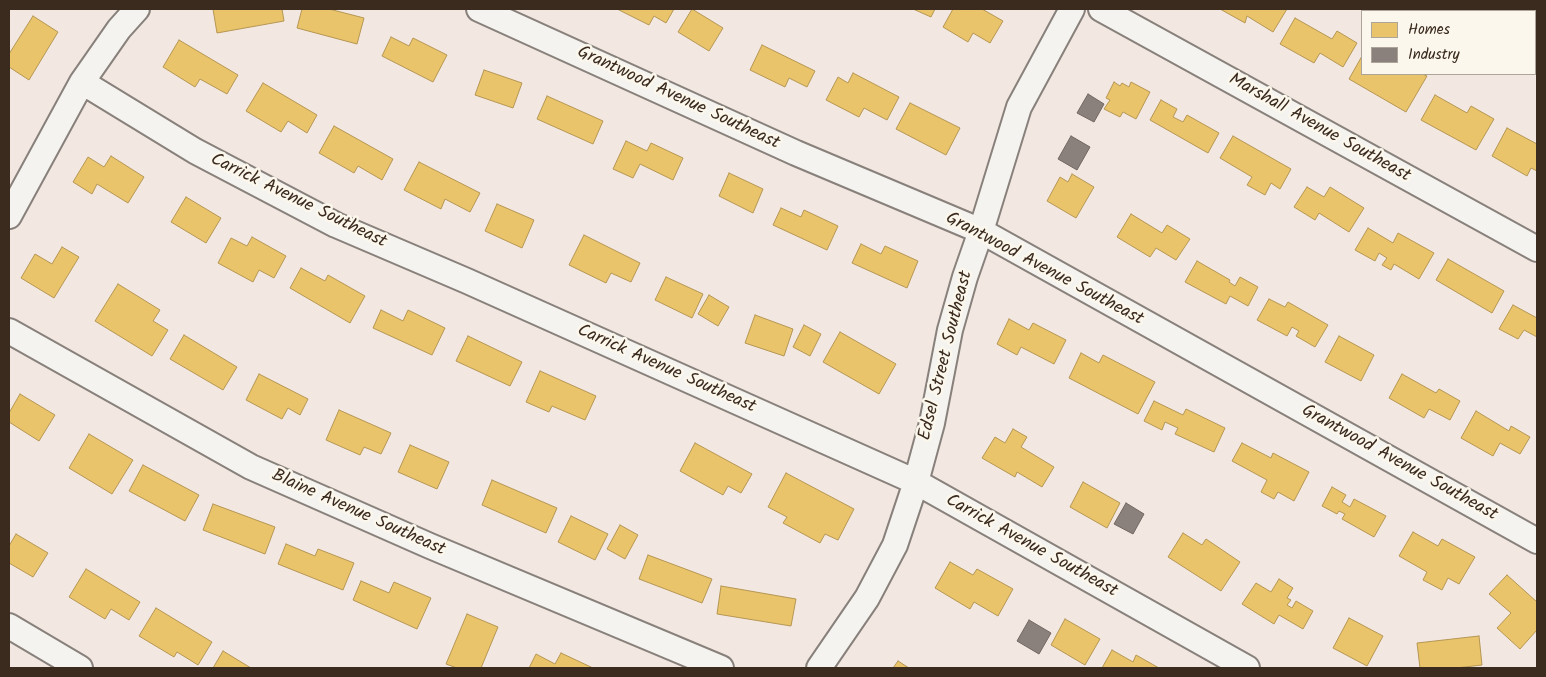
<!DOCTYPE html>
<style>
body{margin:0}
#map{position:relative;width:1546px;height:677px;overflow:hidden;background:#f2e7e1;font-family:Kalam,sans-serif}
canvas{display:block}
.frame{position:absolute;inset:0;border:10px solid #3b2a1e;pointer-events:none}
.legend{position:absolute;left:1361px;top:10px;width:175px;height:65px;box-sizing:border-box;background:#fbf7ec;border:1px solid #aea59a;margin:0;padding:6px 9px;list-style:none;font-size:15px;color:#3b2a1e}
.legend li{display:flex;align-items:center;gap:10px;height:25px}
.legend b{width:25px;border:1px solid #aea59a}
</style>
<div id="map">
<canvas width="1546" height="677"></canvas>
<div class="frame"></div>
<ul class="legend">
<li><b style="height:14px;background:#e9c46a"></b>Homes</li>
<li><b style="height:14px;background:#8a817c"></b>Industry</li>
</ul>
</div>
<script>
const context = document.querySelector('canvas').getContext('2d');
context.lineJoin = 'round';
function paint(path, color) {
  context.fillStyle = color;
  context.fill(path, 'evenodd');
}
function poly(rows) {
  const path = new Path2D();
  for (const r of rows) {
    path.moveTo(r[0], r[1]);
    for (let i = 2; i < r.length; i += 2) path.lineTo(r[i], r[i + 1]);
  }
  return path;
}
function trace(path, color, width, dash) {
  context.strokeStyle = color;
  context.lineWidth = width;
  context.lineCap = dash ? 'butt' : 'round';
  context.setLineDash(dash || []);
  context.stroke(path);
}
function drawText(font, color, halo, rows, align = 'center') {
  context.font = font + ' Kalam,sans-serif';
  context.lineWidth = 5;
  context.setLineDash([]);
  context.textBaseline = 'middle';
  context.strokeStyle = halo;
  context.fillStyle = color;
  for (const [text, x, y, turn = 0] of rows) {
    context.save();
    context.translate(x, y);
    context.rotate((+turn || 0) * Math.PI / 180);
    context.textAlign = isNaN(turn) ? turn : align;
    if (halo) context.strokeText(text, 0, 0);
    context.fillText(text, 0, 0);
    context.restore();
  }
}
const homes = poly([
 [213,9,282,9,284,21,217,33,213,9],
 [302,9,329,9,364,18,357,44,297,28,302,9],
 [617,9,674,9,666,23,654,16,649,25,617,9],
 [692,9,723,28,709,51,678,32,692,9],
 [913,9,935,9,931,17,913,9],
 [953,9,982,9,1003,21,990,43,973,33,968,42,943,27,953,9],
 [1220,9,1287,9,1273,32,1247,16,1245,23,1220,9],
 [33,16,58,32,29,80,9,67,9,54,33,16],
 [1295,18,1332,39,1337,31,1357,43,1343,67,1320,53,1314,63,1280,44,1295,18],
 [391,37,409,46,413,38,447,55,433,82,382,56,391,37],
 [179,40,238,75,227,94,200,79,195,87,163,67,179,40],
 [762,45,815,71,807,87,789,78,785,87,750,70,762,45],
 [1362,56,1362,74,1422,74,1427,76,1406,112,1349,79,1362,56],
 [484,70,522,83,513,108,475,95,484,70],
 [853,73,899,97,887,120,864,108,859,117,826,100,838,77,848,83,853,73],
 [1114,82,1120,86,1122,83,1129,87,1131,82,1150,92,1136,119,1123,112,1120,117,1104,109,1110,100,1106,98,1114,82],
 [263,83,317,115,307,133,288,121,281,132,246,111,263,83],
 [1435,95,1467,113,1471,106,1494,119,1476,150,1421,120,1435,95],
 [547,96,603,121,593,144,537,119,547,96],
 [1161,100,1177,109,1173,117,1183,122,1187,115,1219,133,1208,153,1150,120,1161,100],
 [910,103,960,128,946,155,896,129,910,103],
 [334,126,393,159,382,180,358,166,354,173,319,153,334,126],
 [1507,128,1537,144,1537,171,1531,168,1527,176,1492,156,1507,128],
 [1233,136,1291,169,1280,189,1271,183,1265,195,1247,185,1252,177,1220,158,1233,136],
 [626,141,647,151,651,143,683,158,673,180,640,164,633,178,613,169,626,141],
 [111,156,144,177,128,203,97,184,92,194,73,182,88,157,104,167,111,156],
 [419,162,480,193,470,212,445,199,441,209,404,190,419,162],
 [729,173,763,189,753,213,719,196,729,173],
 [1072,174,1094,187,1076,218,1047,201,1060,177,1068,182,1072,174],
 [1307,187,1324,197,1330,187,1364,208,1349,232,1319,213,1315,220,1294,207,1307,187],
 [186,197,221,218,206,243,171,222,186,197],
 [497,204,534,220,522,248,485,231,497,204],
 [781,208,801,217,804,210,838,226,827,250,773,225,781,208],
 [1131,214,1162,233,1167,225,1190,239,1176,260,1156,248,1150,257,1117,237,1131,214],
 [1368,228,1393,243,1398,233,1434,253,1419,279,1394,264,1391,270,1382,265,1387,258,1379,253,1375,261,1355,250,1368,228],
 [584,235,640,263,631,282,611,273,606,283,569,265,584,235],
 [252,237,286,256,274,278,259,270,253,282,218,263,231,238,247,246,252,237],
 [861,244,881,254,885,246,918,261,907,288,852,263,861,244],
 [62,247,79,257,54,298,21,278,35,254,52,264,62,247],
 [1448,259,1504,291,1492,313,1436,280,1448,259],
 [1197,261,1230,280,1229,282,1235,286,1240,277,1258,287,1248,306,1230,296,1226,304,1185,282,1197,261],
 [301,268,325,281,328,275,365,296,350,323,290,288,301,268],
 [666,277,703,294,692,318,655,300,666,277],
 [118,284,160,310,153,321,168,330,152,356,95,321,118,284],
 [709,295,729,307,718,326,698,314,709,295],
 [1269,299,1285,307,1288,302,1328,325,1315,347,1296,336,1299,331,1292,327,1287,336,1257,320,1269,299],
 [1513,305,1537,318,1537,337,1524,330,1518,339,1499,329,1513,305],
 [381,310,403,321,408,310,445,328,432,355,373,328,381,310],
 [755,315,793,329,784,356,745,343,755,315],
 [1009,319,1029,330,1033,323,1066,340,1054,364,1021,347,1017,355,997,344,1009,319],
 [804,325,821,334,810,356,793,347,804,325],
 [840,332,896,364,879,394,823,362,840,332],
 [184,335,237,367,223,390,170,359,184,335],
 [468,336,522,362,510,386,456,361,468,336],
 [1339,336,1374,355,1361,381,1325,362,1339,336],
 [1081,353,1099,363,1103,355,1155,382,1138,414,1069,378,1081,353],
 [540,371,596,396,585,420,552,406,549,412,526,402,540,371],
 [259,374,308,399,300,415,288,408,282,419,246,400,259,374],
 [1402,374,1436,393,1439,389,1460,401,1450,420,1429,409,1424,418,1389,398,1402,374],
 [20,394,55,415,39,441,9,422,9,413,20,394],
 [1154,401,1183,415,1186,409,1225,428,1214,452,1175,434,1178,428,1165,422,1162,430,1144,421,1154,401],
 [339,410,391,433,381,454,364,447,360,455,326,440,339,410],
 [1476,411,1509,431,1511,426,1530,437,1520,454,1500,443,1493,456,1461,438,1476,411],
 [1013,429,1027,437,1021,447,1054,467,1042,487,1017,472,1015,477,982,458,995,437,1005,443,1013,429],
 [89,434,133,460,112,494,69,468,89,434],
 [695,443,752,474,741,493,728,486,723,495,680,471,695,443],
 [1242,443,1271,458,1273,453,1309,472,1294,501,1278,492,1274,499,1261,492,1267,480,1232,461,1242,443],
 [410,445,449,462,437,489,398,472,410,445],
 [143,465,199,495,185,521,129,491,143,465],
 [786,473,854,509,838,540,825,534,820,543,783,523,787,517,768,507,786,473],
 [492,480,557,508,546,533,482,505,492,480],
 [1083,482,1120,503,1107,528,1070,507,1083,482],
 [1332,487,1346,495,1342,502,1350,507,1354,499,1386,516,1374,537,1342,519,1345,514,1339,511,1337,514,1322,506,1332,487],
 [213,504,275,527,265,554,203,530,213,504],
 [571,516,608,534,595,560,558,542,571,516],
 [620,525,638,535,625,559,607,549,620,525],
 [1413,532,1438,546,1442,539,1475,557,1459,584,1448,578,1442,590,1423,580,1427,572,1399,556,1413,532],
 [1183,533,1202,545,1206,539,1240,562,1221,591,1168,557,1183,533],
 [16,534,48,553,33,577,9,563,9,546,16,534],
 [286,544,315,556,318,549,354,563,343,590,278,564,286,544],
 [648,555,712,579,702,603,639,579,648,555],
 [950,562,973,575,977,569,1013,589,998,616,974,602,970,609,935,588,950,562],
 [86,569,140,602,129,620,111,609,105,619,69,597,86,569],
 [1507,575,1537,602,1537,630,1520,649,1497,628,1511,613,1489,594,1507,575],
 [1279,579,1293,588,1287,598,1291,600,1287,605,1292,608,1296,601,1313,611,1303,629,1279,615,1274,624,1242,604,1256,583,1271,592,1279,579],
 [361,581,389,593,394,582,431,598,417,629,353,600,361,581],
 [721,586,796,599,791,626,717,614,721,586],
 [156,608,212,642,198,665,177,652,174,657,139,636,156,608],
 [467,614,498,627,481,668,457,668,446,664,467,614],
 [1349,618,1383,636,1367,666,1333,648,1349,618],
 [1065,619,1100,639,1085,665,1051,645,1065,619],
 [1479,636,1482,665,1456,668,1420,668,1417,643,1479,636],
 [1112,650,1133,662,1136,655,1159,668,1102,668,1112,650],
 [223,651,251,668,213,668,223,651],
 [561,653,593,668,529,668,536,654,555,664,561,653],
 [898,661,909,668,893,668,898,661]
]);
paint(homes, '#e9c46a');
trace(homes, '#b59653', 1);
const industry = poly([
 [1088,94,1104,104,1094,122,1077,113,1088,94],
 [1071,136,1090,147,1077,170,1058,159,1071,136],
 [1126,503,1144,514,1133,534,1114,524,1126,503],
 [1029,620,1051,633,1039,654,1017,641,1029,620]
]);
paint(industry, '#8a817c');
trace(industry, '#726760', 1);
const street = poly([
 [479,9,796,153,981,231,1537,541],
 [1101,9,1537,249],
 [82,82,195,151,336,225,467,281,916,482,1247,668],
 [9,216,82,82,119,29,137,9],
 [9,331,251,467,430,546,721,668],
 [9,626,80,668],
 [819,668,867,598,895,545,916,482,932,423,950,330,965,277,981,231,1019,107,1072,9]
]);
trace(street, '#88807b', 28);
trace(street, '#f5f3ef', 24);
drawText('18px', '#3b2a1e', '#fbf7ec', [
 ["Grantwood Avenue Southeast",678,99,25],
 ["Marshall Avenue Southeast",1319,129,29],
 ["Carrick Avenue Southeast",298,202,26],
 ["Grantwood Avenue Southeast",1044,270,28],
 ["Edsel Street Southeast",947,356,-76],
 ["Carrick Avenue Southeast",666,370,24],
 ["Grantwood Avenue Southeast",1399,464,29],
 ["Blaine Avenue Southeast",358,514,24],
 ["Carrick Avenue Southeast",1031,547,29]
]);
</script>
